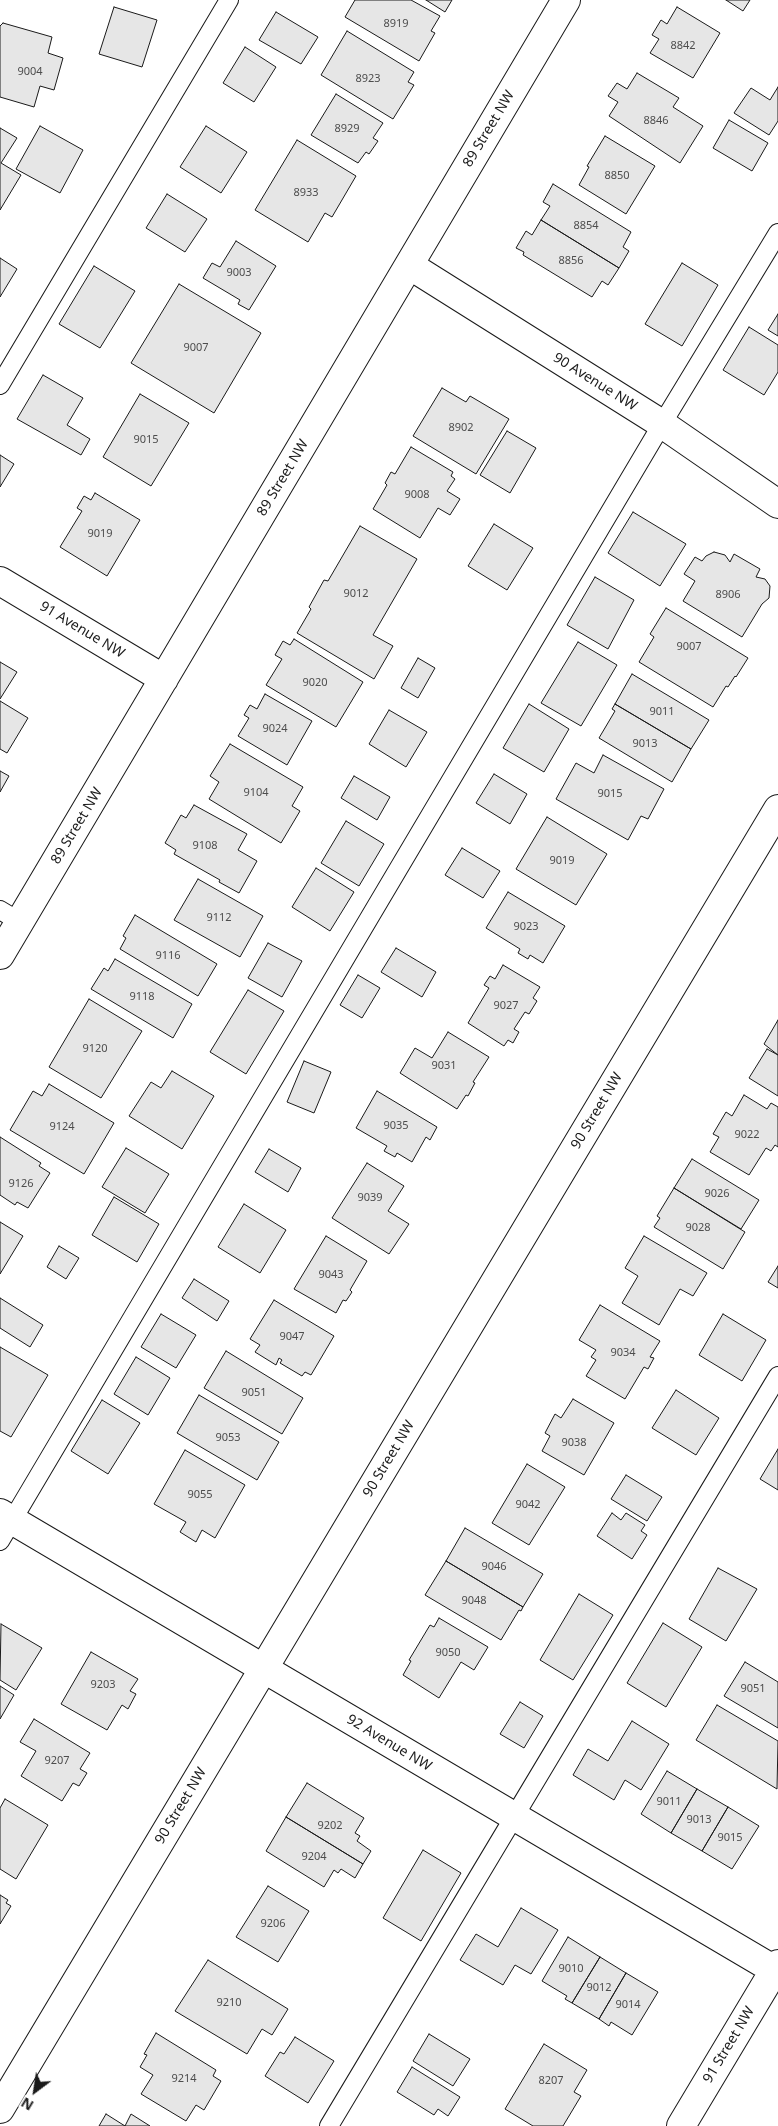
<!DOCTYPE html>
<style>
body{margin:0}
#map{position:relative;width:778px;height:2126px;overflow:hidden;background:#fff;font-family:"Noto Sans",sans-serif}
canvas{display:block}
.north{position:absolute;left:10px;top:2066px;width:50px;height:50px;-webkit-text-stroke:4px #fff;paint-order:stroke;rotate:211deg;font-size:14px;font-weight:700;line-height:20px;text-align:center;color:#1a1a1a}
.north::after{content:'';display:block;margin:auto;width:18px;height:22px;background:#1a1a1a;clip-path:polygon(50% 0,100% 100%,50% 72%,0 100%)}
</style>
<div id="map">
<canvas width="778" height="2126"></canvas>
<div class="north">N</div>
</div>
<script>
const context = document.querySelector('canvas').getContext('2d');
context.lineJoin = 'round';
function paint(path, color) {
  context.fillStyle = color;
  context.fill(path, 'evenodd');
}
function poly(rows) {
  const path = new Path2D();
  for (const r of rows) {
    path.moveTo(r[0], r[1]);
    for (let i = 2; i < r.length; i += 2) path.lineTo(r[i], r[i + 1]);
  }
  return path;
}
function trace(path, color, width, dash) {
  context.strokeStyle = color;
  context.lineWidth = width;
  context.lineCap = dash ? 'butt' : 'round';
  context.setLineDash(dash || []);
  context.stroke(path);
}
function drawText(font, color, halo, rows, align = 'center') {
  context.font = font + ' "Noto Sans",sans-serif';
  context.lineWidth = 4;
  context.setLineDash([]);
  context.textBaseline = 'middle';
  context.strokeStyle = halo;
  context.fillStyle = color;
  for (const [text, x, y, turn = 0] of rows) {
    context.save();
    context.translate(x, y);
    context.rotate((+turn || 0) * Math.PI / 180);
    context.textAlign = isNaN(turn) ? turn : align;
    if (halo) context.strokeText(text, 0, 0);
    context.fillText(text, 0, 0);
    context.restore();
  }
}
const building = poly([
 [355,0,411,0,440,16,431,31,435,33,419,61,345,17,355,0],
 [426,0,452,0,445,12,426,0],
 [726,0,750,0,743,11,726,0],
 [114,7,157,20,142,67,99,54,114,7],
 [677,7,720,33,693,78,650,53,659,39,652,35,661,20,667,24,677,7],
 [276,12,318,37,301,64,259,40,276,12],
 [3,23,52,37,48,53,63,58,54,90,40,86,34,107,0,97,0,26,3,23],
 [347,31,414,72,408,82,414,85,393,119,321,75,347,31],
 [245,47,276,67,254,102,223,83,245,47],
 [637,73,679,98,673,107,703,126,680,163,609,116,618,102,608,96,617,83,627,89,637,73],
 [778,87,778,121,769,135,734,113,751,88,770,100,778,87],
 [336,94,383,123,373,138,378,141,369,154,366,152,358,163,311,135,336,94],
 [729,120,768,143,752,171,713,148,729,120],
 [40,126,83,150,60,193,16,169,40,126],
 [206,126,247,152,221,193,180,167,206,126],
 [0,128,17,138,1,163,21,175,0,210,0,128],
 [605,136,655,166,626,214,579,185,589,167,587,166,605,136],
 [297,140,356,176,332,217,325,213,308,242,255,210,297,140],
 [553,184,631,232,623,247,629,251,619,268,541,220,550,206,543,202,553,184],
 [167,194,207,219,185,252,146,228,167,194],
 [541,220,619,268,608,285,602,281,592,297,523,255,524,252,516,248,526,231,532,235,541,220],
 [236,241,276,266,249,310,238,304,240,300,203,278,212,263,220,267,236,241],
 [0,258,17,269,0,297,0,258],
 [682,263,718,285,682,346,645,324,682,263],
 [94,266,135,291,100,348,59,324,94,266],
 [179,284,261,333,214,413,131,363,179,284],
 [778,314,778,336,768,330,778,314],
 [749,327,778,345,778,372,764,395,723,370,749,327],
 [43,375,83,398,67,425,90,439,81,455,17,419,43,375],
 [442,388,466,402,470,396,509,419,476,474,413,436,442,388],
 [140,394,189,423,151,486,103,457,140,394],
 [507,431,536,448,510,493,480,475,507,431],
 [411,447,453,472,451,476,455,479,447,491,460,499,450,515,438,508,420,538,373,509,387,485,385,483,391,472,395,474,411,447],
 [0,455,14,464,0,487,0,455],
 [95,493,140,520,107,576,60,547,82,511,77,508,84,496,91,500,95,493],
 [633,512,686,544,660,586,608,553,633,512],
 [494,524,533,548,507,590,468,566,494,524],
 [360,526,417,559,373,635,393,646,374,679,297,633,311,609,309,607,324,580,328,581,360,526],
 [714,552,725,555,730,562,734,554,760,569,756,577,765,579,770,586,769,598,762,604,742,637,683,601,695,581,684,574,695,557,702,561,706,556,714,552],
 [595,577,634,600,608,649,567,625,595,577],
 [666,608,748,658,736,677,735,676,728,687,726,686,713,707,639,662,654,637,650,634,666,608],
 [294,639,363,682,336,727,266,685,282,659,275,655,283,641,290,645,294,639],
 [578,642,617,665,581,726,541,703,578,642],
 [418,658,435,668,418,698,401,688,418,658],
 [0,662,17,672,0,699,0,662],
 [632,674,709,720,691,749,615,704,632,674],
 [265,694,312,721,287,765,238,736,249,718,244,715,250,705,257,709,265,694],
 [0,701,28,718,7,753,0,749,0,701],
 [529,704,569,729,544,772,503,748,529,704],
 [615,704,691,749,672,782,599,738,615,711,612,709,615,704],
 [389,710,427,732,406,767,369,744,389,710],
 [230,744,303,787,292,806,300,811,281,843,209,799,219,782,210,776,230,744],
 [603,755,664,789,648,819,641,816,628,840,556,799,576,763,594,773,603,755],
 [0,771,9,776,0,792,0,771],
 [494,774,527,794,510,824,476,803,494,774],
 [354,776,390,797,377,820,341,798,354,776],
 [194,805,247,834,238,850,257,861,239,893,219,882,220,880,174,854,176,850,165,843,181,815,186,818,194,805],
 [547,817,607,854,576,905,516,869,547,817],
 [346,821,384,844,359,886,321,863,346,821],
 [462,848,500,871,483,898,445,875,462,848],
 [316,868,354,892,330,931,292,907,316,868],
 [198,879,263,916,240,957,174,920,198,879],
 [508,892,565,926,543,963,530,955,528,959,518,953,520,949,486,928,508,892],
 [135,915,217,964,198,996,120,949,126,938,123,936,135,915],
 [268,943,302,961,282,997,248,978,268,943],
 [396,948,436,972,422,997,381,972,396,948],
 [115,959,192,1004,173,1038,91,989,104,968,108,971,115,959],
 [503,965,540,987,533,998,537,1001,529,1014,525,1012,514,1029,519,1032,513,1043,508,1040,504,1046,468,1023,489,988,484,985,490,976,495,979,503,965],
 [358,975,380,988,362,1018,340,1005,358,975],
 [248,990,284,1011,246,1074,210,1052,248,990],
 [89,999,142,1031,101,1098,49,1067,89,999],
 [778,1020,778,1055,764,1044,778,1020],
 [448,1032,489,1057,473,1082,475,1083,468,1096,466,1095,457,1109,400,1073,415,1048,432,1058,448,1032],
 [767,1049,778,1055,778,1096,749,1078,767,1049],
 [304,1061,331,1072,314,1113,287,1102,304,1061],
 [172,1071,214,1096,182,1149,129,1116,151,1082,161,1088,172,1071],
 [49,1084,114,1123,84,1174,10,1130,33,1091,42,1096,49,1084],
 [377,1091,437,1127,430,1140,426,1137,412,1162,397,1153,395,1157,384,1151,387,1146,356,1128,377,1091],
 [744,1095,767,1109,771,1103,778,1107,778,1147,775,1145,771,1151,766,1148,749,1175,710,1152,719,1137,713,1134,726,1112,732,1116,744,1095],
 [0,1137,41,1163,39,1166,50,1173,28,1208,17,1202,15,1205,0,1195,0,1137],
 [126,1148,169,1174,145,1213,102,1187,126,1148],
 [269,1149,301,1168,288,1192,255,1172,269,1149],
 [692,1159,759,1200,741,1229,674,1188,692,1159],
 [367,1163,404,1186,388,1211,409,1224,389,1254,332,1218,367,1163],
 [674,1188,745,1232,723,1269,654,1227,660,1218,657,1216,674,1188],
 [114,1197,159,1224,137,1262,92,1235,114,1197],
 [244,1204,286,1230,260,1273,218,1247,244,1204],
 [0,1222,23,1236,0,1274,0,1222],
 [326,1236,367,1261,350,1290,352,1292,346,1301,343,1300,336,1313,294,1289,326,1236],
 [644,1236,707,1273,693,1296,680,1289,659,1325,622,1303,638,1276,625,1268,644,1236],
 [59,1246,79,1258,66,1279,47,1267,59,1246],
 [778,1266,778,1288,768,1282,778,1266],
 [194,1279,229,1301,217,1321,182,1298,194,1279],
 [0,1298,43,1325,30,1347,0,1328,0,1298],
 [274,1300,334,1336,311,1375,305,1372,302,1376,280,1363,282,1360,279,1358,276,1365,255,1352,260,1345,250,1339,274,1300],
 [600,1305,660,1341,650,1357,654,1358,648,1369,644,1367,625,1399,586,1376,596,1360,591,1357,596,1350,579,1340,600,1305],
 [161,1314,196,1335,176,1368,141,1347,161,1314],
 [723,1314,766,1340,742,1381,699,1355,723,1314],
 [0,1347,48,1375,11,1437,0,1431,0,1347],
 [226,1351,303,1398,282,1434,204,1388,226,1351],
 [136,1357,170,1378,148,1415,114,1394,136,1357],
 [676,1390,719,1418,696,1455,652,1428,676,1390],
 [199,1395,279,1442,257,1480,177,1433,199,1395],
 [573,1399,614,1423,584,1475,542,1451,550,1436,545,1433,555,1414,561,1418,573,1399],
 [102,1400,140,1423,108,1474,71,1451,102,1400],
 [778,1449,778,1490,760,1479,778,1449],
 [185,1450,245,1485,215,1538,202,1530,196,1542,180,1532,186,1522,154,1504,185,1450],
 [527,1464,565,1487,529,1545,492,1523,527,1464],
 [626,1475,662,1497,647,1521,611,1499,626,1475],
 [612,1513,621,1520,626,1513,645,1525,641,1531,647,1535,632,1559,597,1536,612,1513],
 [465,1528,543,1574,523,1607,446,1561,465,1528],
 [446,1561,523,1607,521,1611,519,1610,501,1640,425,1595,446,1561],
 [718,1568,757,1589,726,1641,689,1619,718,1568],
 [579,1594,613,1615,573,1680,540,1660,579,1594],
 [439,1618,488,1647,474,1670,461,1662,439,1698,403,1675,411,1661,409,1660,430,1625,434,1627,439,1618],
 [663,1623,702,1647,666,1707,627,1683,663,1623],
 [1,1624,42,1648,16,1690,0,1680,1,1624],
 [91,1652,138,1679,130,1691,136,1694,128,1709,122,1705,107,1730,61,1704,91,1652],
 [745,1662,778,1682,778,1728,724,1696,745,1662],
 [0,1686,14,1695,0,1719,0,1686],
 [520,1702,543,1716,524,1748,500,1734,520,1702],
 [717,1705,778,1741,777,1789,696,1740,717,1705],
 [34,1719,90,1753,80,1769,87,1773,79,1786,73,1783,62,1801,21,1776,36,1751,20,1742,34,1719],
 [632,1721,669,1744,641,1790,625,1780,614,1800,573,1775,588,1749,608,1761,632,1721],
 [667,1771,697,1789,671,1833,641,1814,667,1771],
 [307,1783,364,1818,355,1833,360,1836,357,1841,371,1851,363,1864,286,1817,307,1783],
 [697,1789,728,1807,702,1851,671,1833,697,1789],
 [5,1799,48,1825,16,1879,0,1869,0,1808,5,1799],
 [728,1807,759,1826,732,1869,702,1851,728,1807],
 [286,1817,363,1864,355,1878,341,1869,338,1873,334,1870,324,1887,266,1851,286,1817],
 [423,1850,461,1873,421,1941,383,1918,423,1850],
 [268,1886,309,1911,278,1962,236,1937,268,1886],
 [0,1895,8,1900,6,1903,11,1906,0,1924,0,1895],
 [521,1908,558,1930,531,1974,515,1965,503,1985,460,1960,476,1934,498,1947,521,1908],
 [568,1937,600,1957,572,2003,565,1999,567,1996,542,1981,568,1937],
 [600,1957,626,1973,599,2019,572,2003,600,1957],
 [208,1960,288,2009,272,2035,262,2029,247,2054,175,2011,208,1960],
 [626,1973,658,1992,632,2035,611,2022,609,2026,599,2019,626,1973],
 [156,2033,216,2070,213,2076,221,2081,204,2110,196,2105,186,2121,141,2094,153,2075,140,2067,147,2055,144,2054,156,2033],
 [429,2034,470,2059,453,2086,413,2061,429,2034],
 [295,2037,334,2061,308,2103,265,2076,280,2052,284,2054,295,2037],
 [544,2044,587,2070,574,2092,581,2096,563,2126,533,2126,505,2109,544,2044],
 [412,2067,460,2097,448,2116,438,2109,434,2115,397,2092,412,2067],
 [106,2114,125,2126,131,2114,150,2126,99,2126,106,2114]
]);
paint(building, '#e6e6e6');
trace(building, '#1a1a1a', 1);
const service = poly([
 [0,385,229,0],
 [0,910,20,922],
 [0,1541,662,424,778,233],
 [329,2126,778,1376]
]);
const minor = poly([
 [409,265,662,424,778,504],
 [0,581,164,679],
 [0,955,566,0],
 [0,1513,778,1972],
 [0,2109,778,809],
 [681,2126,778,1964]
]);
trace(service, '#1a1a1a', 20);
trace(minor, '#1a1a1a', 30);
trace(service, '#fff', 18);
trace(minor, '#fff', 28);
drawText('11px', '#4d4d4d', null, [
 ["8919",396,24],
 ["8842",683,46],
 ["9004",30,72],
 ["8923",368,79],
 ["8846",656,121],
 ["8929",347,129],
 ["8850",617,176],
 ["8933",306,193],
 ["8854",586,226],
 ["8856",571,261],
 ["9003",239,273],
 ["9007",196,348],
 ["8902",461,428],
 ["9015",146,440],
 ["9008",417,495],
 ["9019",100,534],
 ["9012",356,594],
 ["8906",728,595],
 ["9007",689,647],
 ["9020",315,683],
 ["9011",662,712],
 ["9024",275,729],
 ["9013",645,744],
 ["9104",256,793],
 ["9015",610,794],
 ["9108",205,846],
 ["9019",562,861],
 ["9112",219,918],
 ["9023",526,927],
 ["9116",168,956],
 ["9118",142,997],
 ["9027",506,1006],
 ["9120",95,1049],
 ["9031",444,1066],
 ["9035",396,1126],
 ["9124",62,1127],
 ["9022",747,1135],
 ["9126",21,1184],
 ["9026",717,1194],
 ["9039",370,1198],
 ["9028",698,1228],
 ["9043",331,1275],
 ["9047",292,1337],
 ["9034",623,1353],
 ["9051",254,1393],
 ["9053",228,1438],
 ["9038",574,1443],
 ["9055",200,1495],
 ["9042",528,1505],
 ["9046",494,1567],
 ["9048",474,1601],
 ["9050",448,1653],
 ["9203",103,1685],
 ["9051",753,1689],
 ["9207",57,1761],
 ["9011",669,1802],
 ["9013",699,1820],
 ["9202",330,1826],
 ["9015",730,1838],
 ["9204",314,1857],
 ["9206",273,1924],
 ["9010",571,1969],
 ["9012",599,1988],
 ["9210",229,2003],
 ["9014",628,2005],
 ["9214",184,2079],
 ["8207",551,2081]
]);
drawText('14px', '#1a1a1a', '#fff', [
 ["89 Street NW",489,129,-59],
 ["90 Avenue NW",595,382,32],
 ["89 Street NW",283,478,-59],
 ["91 Avenue NW",82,630,31],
 ["89 Street NW",77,826,-59],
 ["90 Street NW",597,1111,-59],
 ["90 Street NW",389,1459,-59],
 ["92 Avenue NW",389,1743,31],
 ["90 Street NW",181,1806,-59],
 ["91 Street NW",729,2045,-59]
]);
</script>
